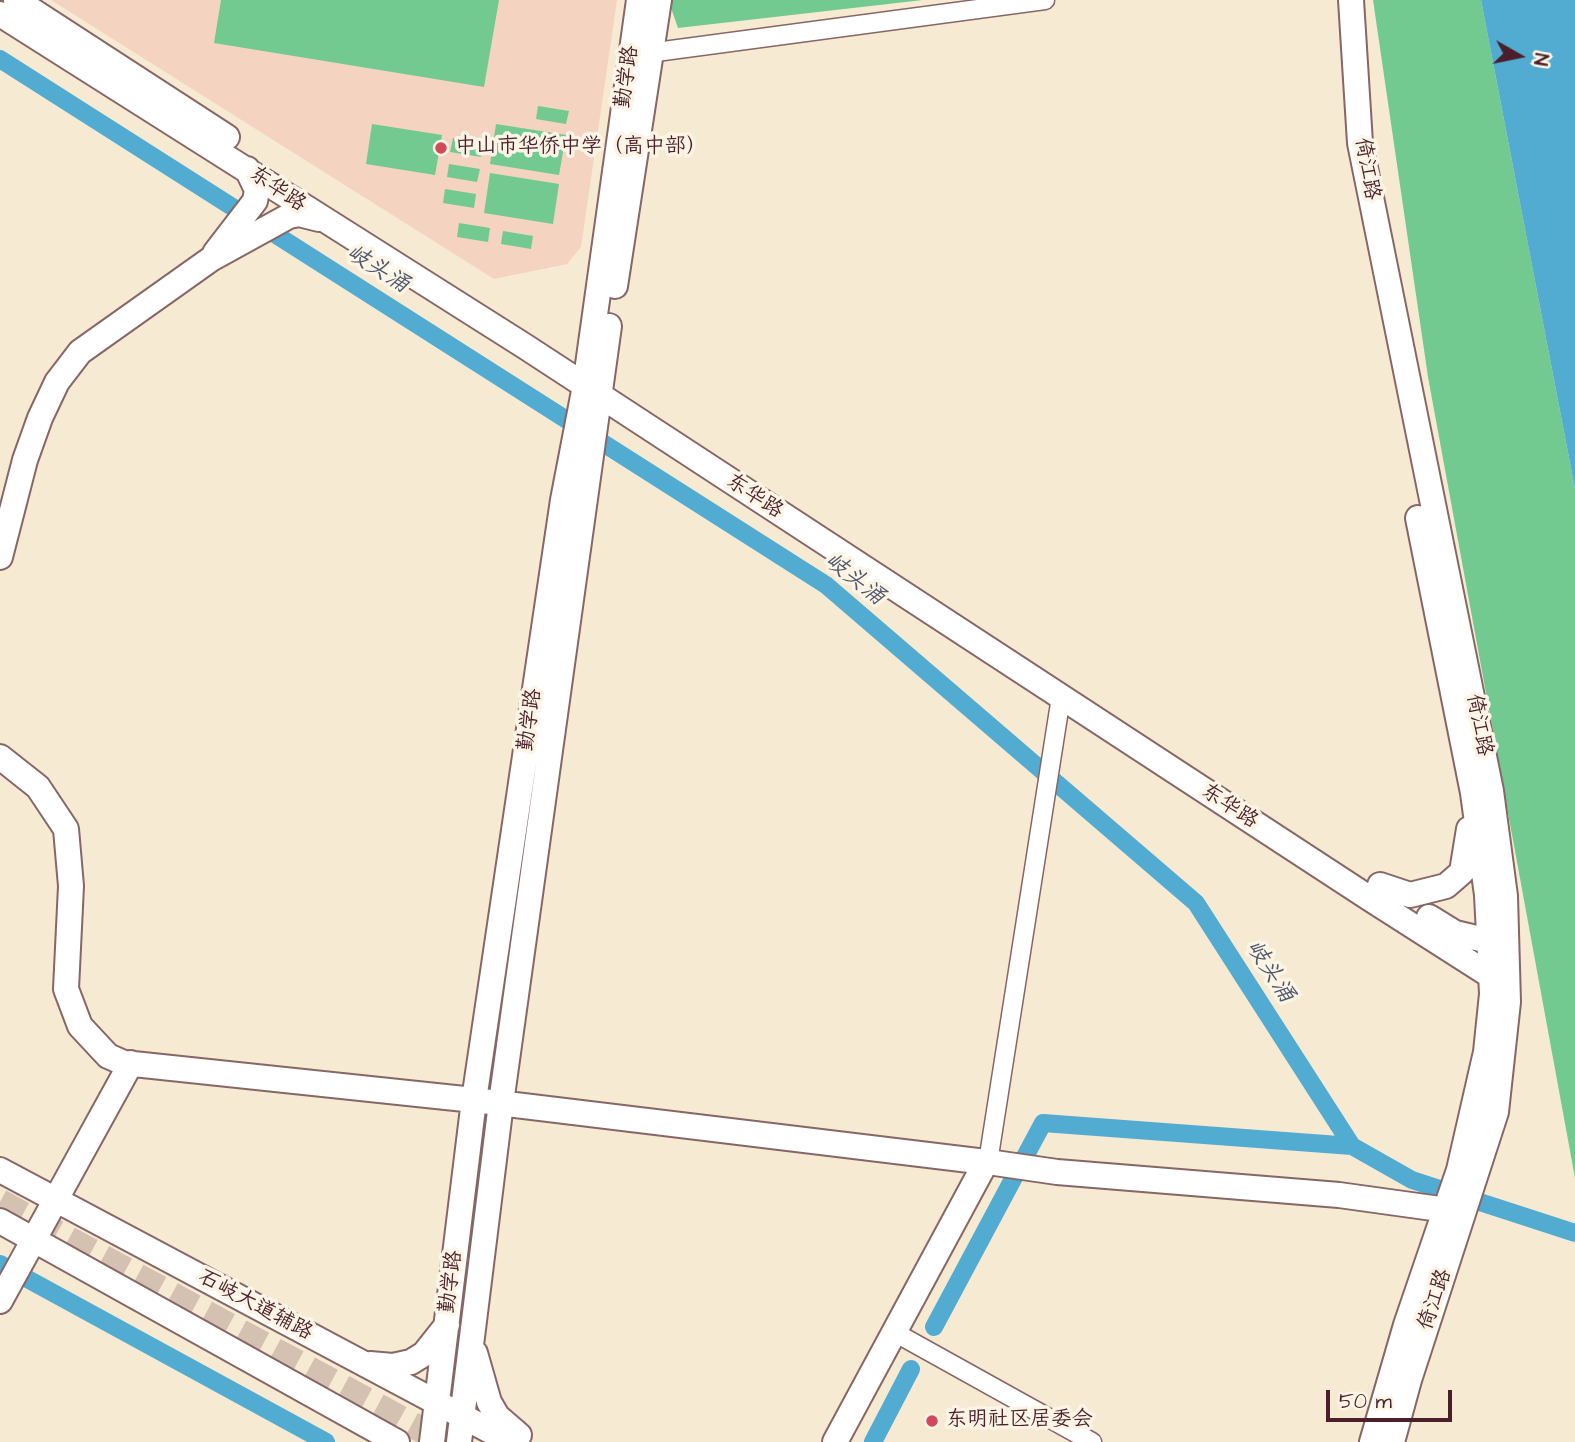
<!DOCTYPE html>
<meta charset="utf-8">
<style>
body{margin:0}
#map{position:relative;width:1575px;height:1442px;overflow:hidden;background:#f7ead3;font-family:"Architects Daughter",sans-serif}
canvas{display:block}
.north{position:absolute;left:1484px;top:21px;width:70px;height:70px;-webkit-text-stroke:5px #fcf5e5;paint-order:stroke;rotate:99deg;font-size:19px;font-weight:700;line-height:28px;text-align:center;color:#4a1f2b}
.north::after{content:'';display:block;margin:auto;width:24px;height:32px;background:#4a1f2b;clip-path:polygon(50% 0,100% 100%,50% 72%,0 100%)}
.scale{position:absolute;left:1326px;top:1390px;width:126px;height:32px;box-sizing:border-box;border:4px solid #4a1f2b;border-top:0;padding-left:9px;font-size:21px;line-height:24px;white-space:nowrap;color:#4a1f2b;-webkit-text-stroke:5px #fcf5e5;paint-order:stroke}
</style>
<div id="map">
<canvas width="1575" height="1442"></canvas>
<div class="north">N</div>
<div class="scale">50 m</div>
</div>
<script>
const context = document.querySelector('canvas').getContext('2d');
context.lineJoin = 'round';
function paint(path, color) {
  context.fillStyle = color;
  context.fill(path, 'evenodd');
}
function poly(rows) {
  const path = new Path2D();
  for (const r of rows) {
    path.moveTo(r[0], r[1]);
    for (let i = 2; i < r.length; i += 2) path.lineTo(r[i], r[i + 1]);
  }
  return path;
}
function trace(path, color, width, dash) {
  context.strokeStyle = color;
  context.lineWidth = width;
  context.lineCap = dash ? 'butt' : 'round';
  context.setLineDash(dash || []);
  context.stroke(path);
}
function drawText(font, color, halo, rows, align = 'center') {
  context.font = font + ' "Architects Daughter","LXGW WenKai TC",sans-serif';
  context.lineWidth = 7;
  context.setLineDash([]);
  context.textBaseline = 'middle';
  context.strokeStyle = halo;
  context.fillStyle = color;
  for (const [text, x, y, turn = 0] of rows) {
    context.save();
    context.translate(x, y);
    context.rotate((+turn || 0) * Math.PI / 180);
    context.textAlign = isNaN(turn) ? turn : align;
    if (halo) context.strokeText(text, 0, 0);
    context.fillText(text, 0, 0);
    context.restore();
  }
}
paint(poly([
 [51,0,617,0,581,247,567,264,494,279]
]), '#f4d3c1');
paint(poly([
 [221,0,499,0,484,87,214,43],
 [672,0,923,0,678,28,671,8],
 [1373,0,1481,0,1575,489,1575,1178,1428,377],
 [538,106,569,111,566,124,536,119],
 [372,124,442,135,435,175,366,164],
 [496,124,566,135,559,175,490,164],
 [453,138,483,144,481,157,450,152],
 [449,164,480,169,477,182,447,177],
 [490,173,559,184,553,224,484,213],
 [445,189,476,194,474,208,443,203],
 [459,223,490,228,488,242,457,237],
 [503,231,533,236,531,249,501,244]
]), '#72ca90');
paint(poly([
 [1481,0,1575,0,1575,489,1520,203]
]), '#52abd0');
trace(poly([
 [0,59,826,585,1196,903,1352,1146,1412,1180,1575,1233],
 [0,1264,326,1442],
 [934,1327,1043,1123,1352,1146],
 [873,1442,911,1369]
]), '#52abd0', 18);
trace(poly([
 [0,1202,444,1442]
]), '#d4c1b1', 26, [26, 13]);
const street = poly([
 [641,54,1045,0],
 [988,1162,1061,697],
 [894,1332,1092,1442]
]);
const secondary = poly([
 [16,0,227,137],
 [1351,0,1360,143,1491,791,1505,896,1508,1002,1496,1112,1409,1380,1392,1442],
 [0,14,526,347,1369,898,1491,976,1507,980],
 [215,253,255,201,257,190,247,169],
 [615,286,659,0],
 [0,557,25,460,40,418,57,382,80,352,211,259,289,216,299,214,319,219],
 [0,757,38,787,66,829,71,886,66,989,80,1026,108,1056,124,1063,474,1100,986,1162,835,1442],
 [1380,885,1410,895,1446,886,1462,872,1469,829],
 [1429,917,1455,933,1506,945],
 [988,1162,1057,1172,1339,1195,1447,1210,1460,1215],
 [0,1170,511,1442],
 [0,1221,397,1442],
 [0,1301,131,1063],
 [475,1353,489,1402,497,1416,519,1435],
 [370,1364,393,1366,411,1362,424,1354,447,1325],
 [432,1442,474,1100,563,500,585,386,639,0],
 [459,1442,501,1103,609,326],
 [1372,1442,1406,1325,1459,1170,1486,1052,1492,994,1487,895,1473,793,1418,518]
]);
trace(street, '#876666', 21);
trace(secondary, '#876666', 28);
trace(street, '#fff', 18);
trace(secondary, '#fff', 24);
for (const [x, y, r, color] of [
 [441,148,7,"#d1495b"],
 [932,1421,7,"#d1495b"]
]) {
  const dot = new Path2D();
  dot.arc(x, y, r, 0, 2 * Math.PI);
  context.fillStyle = color;
  context.fill(dot);
  trace(dot, '#fcf5e5', 2.5);
}
drawText('21px', '#4a1f2b', '#fcf5e5', [
 ["勤学路",628,77,-82],
 ["倚江路",1366,169,80],
 ["东华路",277,190,34],
 ["东华路",754,497,33],
 ["勤学路",531,720,-82],
 ["倚江路",1478,725,79],
 ["东华路",1229,807,33],
 ["勤学路",452,1282,-83],
 ["倚江路",1436,1300,-71],
 ["石岐大道辅路",255,1306,28]
]);
drawText('21px', '#4a1f2b', '#fcf5e5', [
 ["中山市华侨中学（高中部）",455,148],
 ["东明社区居委会",946,1421]
], 'left');
drawText('italic 23px', '#4d576d', '#fcf5e5', [
 ["岐头涌",377,270,32],
 ["岐头涌",854,580,38],
 ["岐头涌",1269,972,57]
]);
</script>
